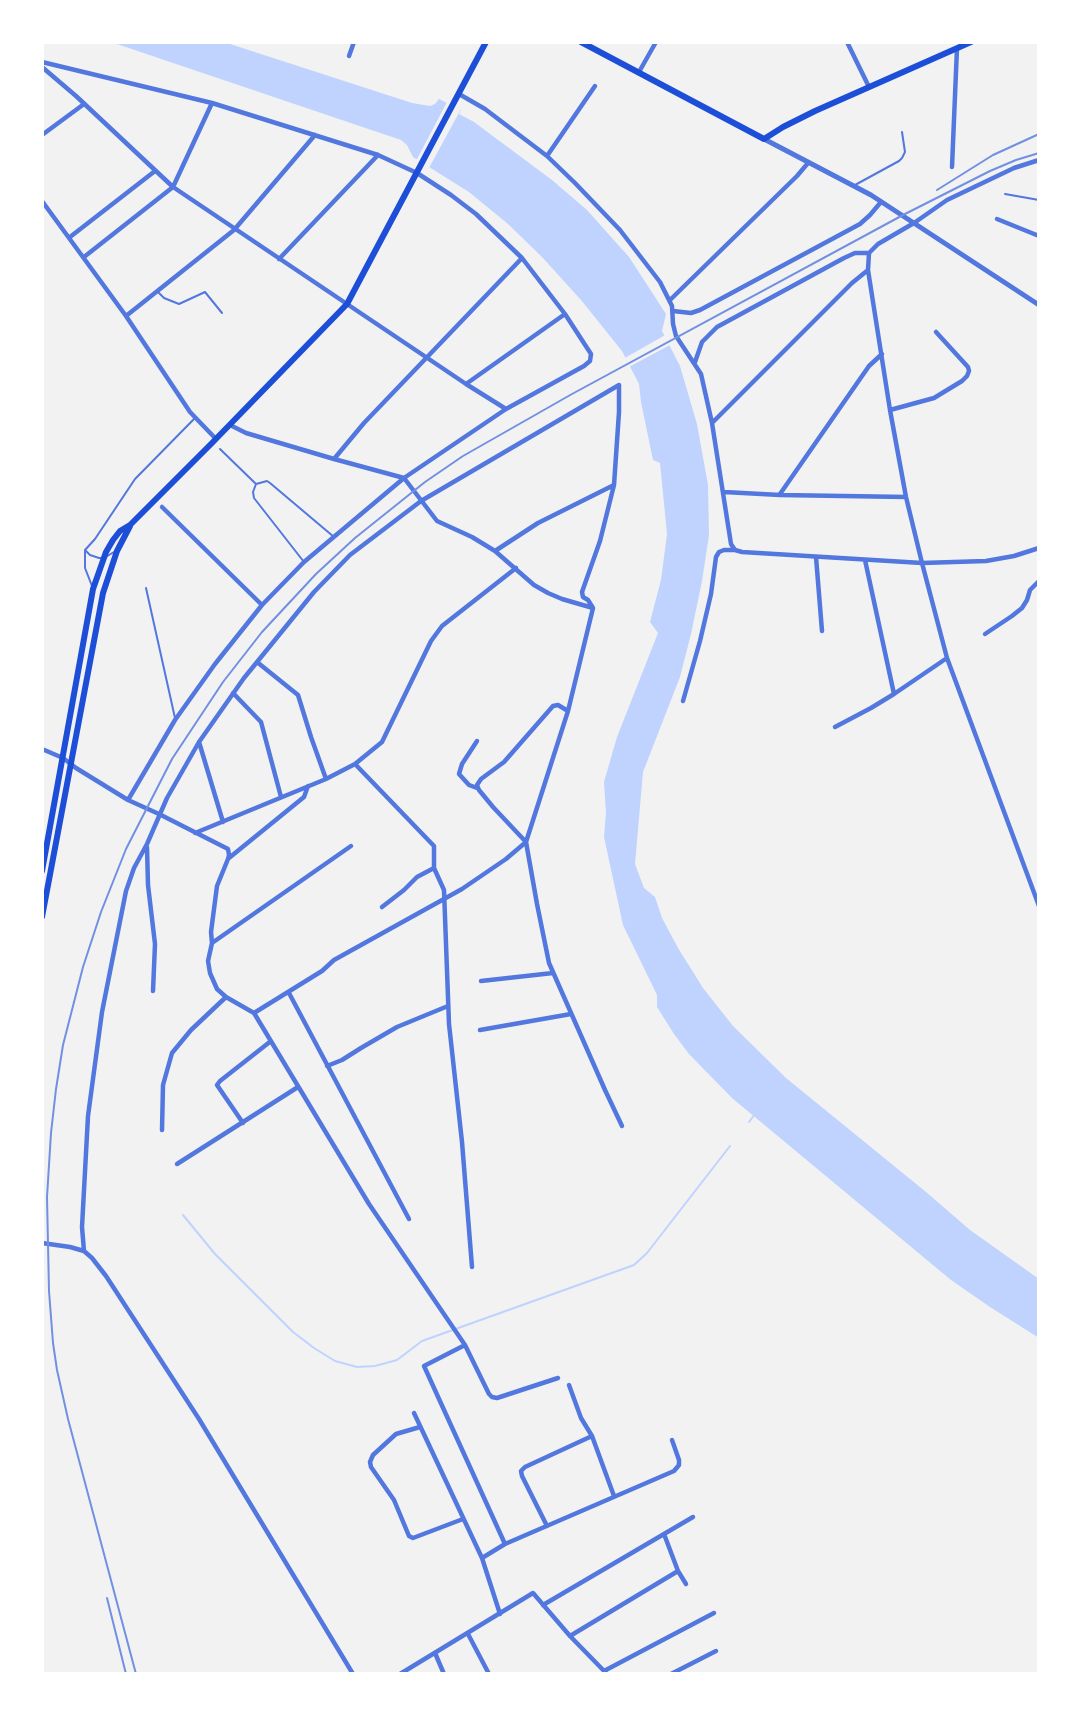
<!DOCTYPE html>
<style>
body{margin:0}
#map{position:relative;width:1081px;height:1716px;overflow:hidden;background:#f2f2f2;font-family:Georgia,serif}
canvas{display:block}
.frame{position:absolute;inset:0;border:44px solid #fff;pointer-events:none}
</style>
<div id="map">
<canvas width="1081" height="1716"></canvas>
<div class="frame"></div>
</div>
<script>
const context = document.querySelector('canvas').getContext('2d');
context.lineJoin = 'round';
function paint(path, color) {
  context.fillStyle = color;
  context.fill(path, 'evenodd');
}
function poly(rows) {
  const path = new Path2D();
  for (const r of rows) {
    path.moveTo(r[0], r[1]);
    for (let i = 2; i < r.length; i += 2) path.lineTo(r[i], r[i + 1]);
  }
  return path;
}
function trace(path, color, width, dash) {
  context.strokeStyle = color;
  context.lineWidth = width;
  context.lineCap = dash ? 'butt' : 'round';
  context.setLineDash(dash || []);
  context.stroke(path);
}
paint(poly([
 [111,42,224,42,412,103,430,106,435,104,439,99,461,110,459,114,474,122,552,180,587,210,629,257,666,314,662,331,680,366,697,424,708,485,709,535,702,581,691,634,680,677,643,772,635,864,644,888,655,897,662,918,678,948,703,988,733,1026,786,1078,926,1192,970,1230,1039,1279,1039,1338,990,1307,951,1280,732,1098,689,1054,674,1034,657,1007,657,995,623,925,604,837,606,813,604,782,617,737,658,633,650,622,661,580,667,534,660,463,653,460,641,402,639,384,622,351,581,300,542,257,508,224,469,192,413,157,407,145,401,140]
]), '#bfd3fe');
paint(poly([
 [447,102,461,109,429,168,416,161],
 [667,334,672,344,627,368,623,359]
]), '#f2f2f2');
trace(poly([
 [749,1122,755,1114],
 [183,1215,215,1254,293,1332,314,1348,335,1361,357,1367,375,1366,397,1360,422,1341,634,1265,647,1253,730,1146]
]), '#bfd3fe', 2);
trace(poly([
 [855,185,899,161,902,158,905,152,902,132],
 [1005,194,1039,200],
 [157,291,164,298,179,304,205,292,222,313],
 [220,449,256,484,253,492,254,498,304,562],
 [256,484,267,481,270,483,334,537],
 [85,550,90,555,99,558,104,558,114,552],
 [92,586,85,568,85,550,95,539,135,479,195,418],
 [146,588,175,718]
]), '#5277de', 2);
trace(poly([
 [847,42,869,87],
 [349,56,354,42],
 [42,62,212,103,378,155,417,173,451,195,476,214,522,258,565,314,591,354,590,361,584,366,506,409,404,478,304,562,262,605,215,664,175,720,128,800],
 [42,67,76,96,173,187,466,384,506,409],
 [639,72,656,42],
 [459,94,485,109,514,131,547,156,575,183,620,230,660,282,672,306,673,324,676,336,701,374,712,423,731,544,735,550],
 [42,135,84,104],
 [547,156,595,86],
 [952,167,957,48],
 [42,201,126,316,190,412,216,439],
 [997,219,1039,236],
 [70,237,155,171],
 [869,253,868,270,890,410,906,497,922,563,947,658,1039,906],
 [869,253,878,244,914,223,947,200,1014,168,1039,160],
 [84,257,173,187,212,103],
 [279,259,378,155],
 [670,300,797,176,808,163],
 [673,311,691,313,700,310,860,224,870,215,881,202],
 [126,316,234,230,315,135],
 [695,362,702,342,717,327,844,258,855,253,869,253],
 [466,384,565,314],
 [890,410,934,398,962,381,967,376,969,371,968,367,936,332],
 [712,423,852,283,868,270],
 [230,425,246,433,334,459,404,478,437,521,472,537,495,551,534,585,548,593,562,599,593,608],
 [334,459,364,423,522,258],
 [724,492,780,495,906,497],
 [780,494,869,366,882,354],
 [162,507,262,605],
 [495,551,538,523,614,485],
 [816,557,822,631],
 [985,634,1012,616,1022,608,1027,600,1030,590,1039,581],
 [257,662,298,695,311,737,326,779],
 [233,693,261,722,281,797],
 [894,694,947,658],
 [683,701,700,641,711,594,716,557,719,552,724,550,735,550,742,552,922,563,986,561,1014,556,1039,548],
 [835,727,871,708,894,694,865,560],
 [477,741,462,764,459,774,469,785,477,788],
 [199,742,223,822],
 [42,749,63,758,76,768,128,800,159,814,228,849,229,855,228,859,217,886,211,932,212,943,208,961,210,973,217,989,226,997,254,1013],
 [355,764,434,846,434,868,444,890,449,1024,462,1142,472,1267],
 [195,833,326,779,355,764,382,742,431,641,442,626,516,568],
 [526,842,537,904,549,963,605,1090,622,1126],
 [526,842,493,807,479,790,477,785,481,779,504,762,553,706,558,705,568,711],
 [147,847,148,885,155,944,153,991],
 [229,858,304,797,308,786],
 [382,907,404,890,417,877,434,868],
 [212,943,351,846],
 [481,981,553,973],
 [289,993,409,1219],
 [254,1013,322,971,334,960,462,889,506,859,526,842,568,711,593,608],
 [254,1013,369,1204,465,1345,489,1394,492,1397,497,1398,558,1378],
 [480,1030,571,1014],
 [327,1066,342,1060,361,1048,397,1027,448,1006],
 [243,1123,217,1085,220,1081,271,1041],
 [162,1130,163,1085,172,1053,191,1030,226,997],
 [177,1164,298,1087],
 [42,1243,70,1247,84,1251,92,1258,106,1276,199,1419,353,1674],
 [84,1251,82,1227,88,1116,102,1012,126,891,134,868,147,844,167,798,199,742,244,678,314,592,350,555,421,501,619,385,619,412,614,485,600,541,582,592,583,597,588,600,593,608],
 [465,1345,424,1366,505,1544],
 [569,1385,581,1418,592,1436,614,1496],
 [414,1413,482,1558,500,1614],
 [420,1427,396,1434,373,1455,370,1462,371,1467,394,1500,409,1536,413,1538,463,1519],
 [547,1526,522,1476,521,1471,525,1467,592,1436],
 [664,1534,678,1571,686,1584],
 [482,1558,505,1544,674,1471,679,1465,679,1460,672,1440],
 [543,1605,693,1517],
 [468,1634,489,1674],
 [570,1636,678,1571],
 [435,1653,444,1674],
 [604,1671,714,1613],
 [400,1674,533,1593,570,1636,607,1674],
 [671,1674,716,1651]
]), '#5277de', 4.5);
trace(poly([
 [764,139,871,195,1039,305]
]), '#5277de', 5);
trace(poly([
 [581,42,764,139,783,127,815,111,971,42],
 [42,871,93,589,106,552,113,540,120,531,130,525,211,444,347,304,486,42],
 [42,917,103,593,117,551,130,526]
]), '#1d4ed8', 6);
trace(poly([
 [937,190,993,155,1039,134],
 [107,1598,126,1674],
 [136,1674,68,1419,57,1370,53,1343,49,1291,47,1197,51,1133,56,1089,63,1045,83,967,101,912,126,849,172,759,223,682,262,632,316,574,355,538,425,482,463,456,572,394,903,215,990,171,1016,160,1039,153]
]), '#7290e2', 2);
</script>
